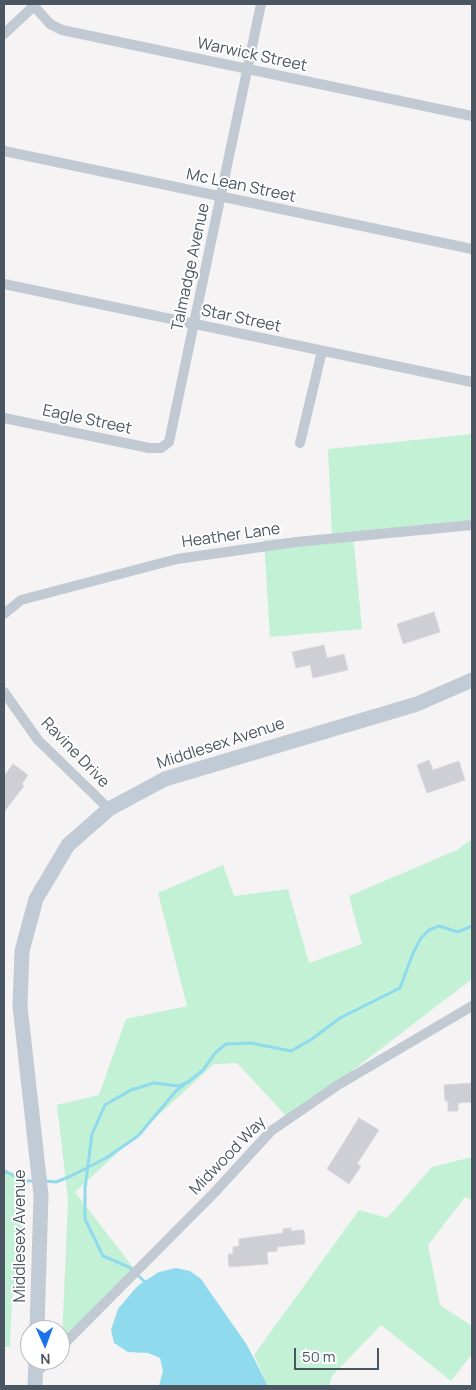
<!DOCTYPE html>
<style>
body{margin:0}
#map{position:relative;width:476px;height:1390px;overflow:hidden;background:#f5f3f3;font-family:Manrope,sans-serif}
canvas{display:block}
.frame{position:absolute;inset:0;border:5px solid #4a5661;pointer-events:none}
.north{position:absolute;left:20px;top:1320px;width:50px;height:50px;box-sizing:border-box;background:#fff;border:1px solid #b7bbc0;border-radius:50%;rotate:178deg;font-size:14px;font-weight:700;line-height:20px;text-align:center;color:#4a5661}
.north::after{content:'';display:block;margin:auto;width:18px;height:22px;background:#1a73e8;clip-path:polygon(50% 0,100% 100%,50% 72%,0 100%)}
.scale{position:absolute;left:294px;top:1348px;width:85px;height:22px;box-sizing:border-box;border:2px solid #4a5661;border-top:0;padding-left:6px;font-size:15px;line-height:18px;white-space:nowrap;color:#4a5661;-webkit-text-stroke:4px #fff;paint-order:stroke}
</style>
<div id="map">
<canvas width="476" height="1390"></canvas>
<div class="frame"></div>
<div class="north">N</div>
<div class="scale">50 m</div>
</div>
<script>
const context = document.querySelector('canvas').getContext('2d');
context.lineJoin = 'round';
function paint(path, color) {
  context.fillStyle = color;
  context.fill(path, 'evenodd');
}
function poly(rows) {
  const path = new Path2D();
  for (const r of rows) {
    path.moveTo(r[0], r[1]);
    for (let i = 2; i < r.length; i += 2) path.lineTo(r[i], r[i + 1]);
  }
  return path;
}
function trace(path, color, width, dash) {
  context.strokeStyle = color;
  context.lineWidth = width;
  context.lineCap = dash ? 'butt' : 'round';
  context.setLineDash(dash || []);
  context.stroke(path);
}
function drawText(font, color, halo, rows, align = 'center') {
  context.font = font + ' Manrope,sans-serif';
  context.lineWidth = 4;
  context.setLineDash([]);
  context.textBaseline = 'middle';
  context.strokeStyle = halo;
  context.fillStyle = color;
  for (const [text, x, y, turn = 0] of rows) {
    context.save();
    context.translate(x, y);
    context.rotate((+turn || 0) * Math.PI / 180);
    context.textAlign = isNaN(turn) ? turn : align;
    if (halo) context.strokeText(text, 0, 0);
    context.fillText(text, 0, 0);
    context.restore();
  }
}
paint(poly([
 [472,434,472,524,353,534,362,629,270,637,264,540,332,536,328,449],
 [472,839,472,979,289,1119,237,1063,214,1064,75,1192,135,1270,62,1341,68,1200,57,1105,99,1095,126,1019,187,1006,158,893,223,865,234,896,288,889,309,963,362,944,349,896,457,850],
 [472,1157,472,1200,465,1197,428,1245,440,1305,472,1326,472,1354,451,1381,381,1325,332,1376,329,1386,268,1386,254,1355,359,1210,387,1218,432,1167],
 [4,1171,27,1181,17,1287,12,1296,10,1347,4,1347]
]), '#c3f1d5');
paint(poly([
 [176,1268,190,1271,201,1279,247,1345,268,1386,159,1386,163,1371,160,1358,148,1353,128,1352,114,1343,111,1330,118,1309,133,1291,140,1284,159,1272]
]), '#90daee');
trace(poly([
 [4,1171,27,1181,36,1181],
 [45,1181,56,1182,71,1176,106,1158,138,1136,176,1091,185,1084],
 [144,1281,129,1267,103,1256,85,1219,85,1188,92,1134,105,1105,131,1090,154,1083,178,1086,188,1082,203,1070,215,1053,226,1044,251,1043,291,1051,312,1039,340,1018,400,988,413,953,421,938,429,930,439,926,458,932,472,926]
]), '#90daee', 3);
const building = poly([
 [434,612,440,632,403,644,397,624,434,612],
 [324,645,327,658,344,654,348,670,313,678,310,665,296,668,292,652,324,645],
 [429,760,433,770,459,761,465,780,427,793,417,765,429,760],
 [13,764,28,775,22,784,24,786,4,812,4,776,13,764],
 [472,1083,472,1102,458,1103,458,1111,448,1111,448,1101,445,1101,444,1085,472,1083],
 [359,1118,379,1130,357,1164,361,1166,349,1184,327,1169,359,1118],
 [291,1228,291,1231,304,1230,305,1244,277,1247,277,1251,267,1252,268,1264,229,1267,228,1254,233,1254,233,1247,239,1246,239,1239,283,1233,283,1229,291,1228]
]);
paint(building, '#cdcfd5');
trace(building, '#d7d9de', 1);
trace(poly([
 [34,6,50,24,62,30,472,116],
 [4,34,36,4],
 [4,151,472,249],
 [4,284,472,382],
 [4,418,149,448,161,448,169,442,261,4],
 [300,443,322,351],
 [4,614,21,600,177,559,296,542,472,525],
 [4,692,38,740,109,809],
 [60,1348,214,1193,271,1131,338,1085,472,1006],
 [36,1373,49,1360]
]), '#c1cad2', 10);
trace(poly([
 [37,1330,41,1195,20,1006,22,951,36,899,68,845,109,809,165,779,417,704,472,680],
 [35,1386,36,1360]
]), '#c1cbd6', 15);
drawText('16px', '#4a5661', '#fff', [
 ["Warwick Street",252,55,12],
 ["Mc Lean Street",241,186,12],
 ["Talmadge Avenue",191,267,-78],
 ["Star Street",241,319,12],
 ["Eagle Street",87,420,12],
 ["Heather Lane",231,536,-8],
 ["Middlesex Avenue",221,744,-18],
 ["Ravine Drive",75,753,46],
 ["Midwood Way",228,1156,-46],
 ["Middlesex Avenue",21,1236,-90]
]);
</script>
